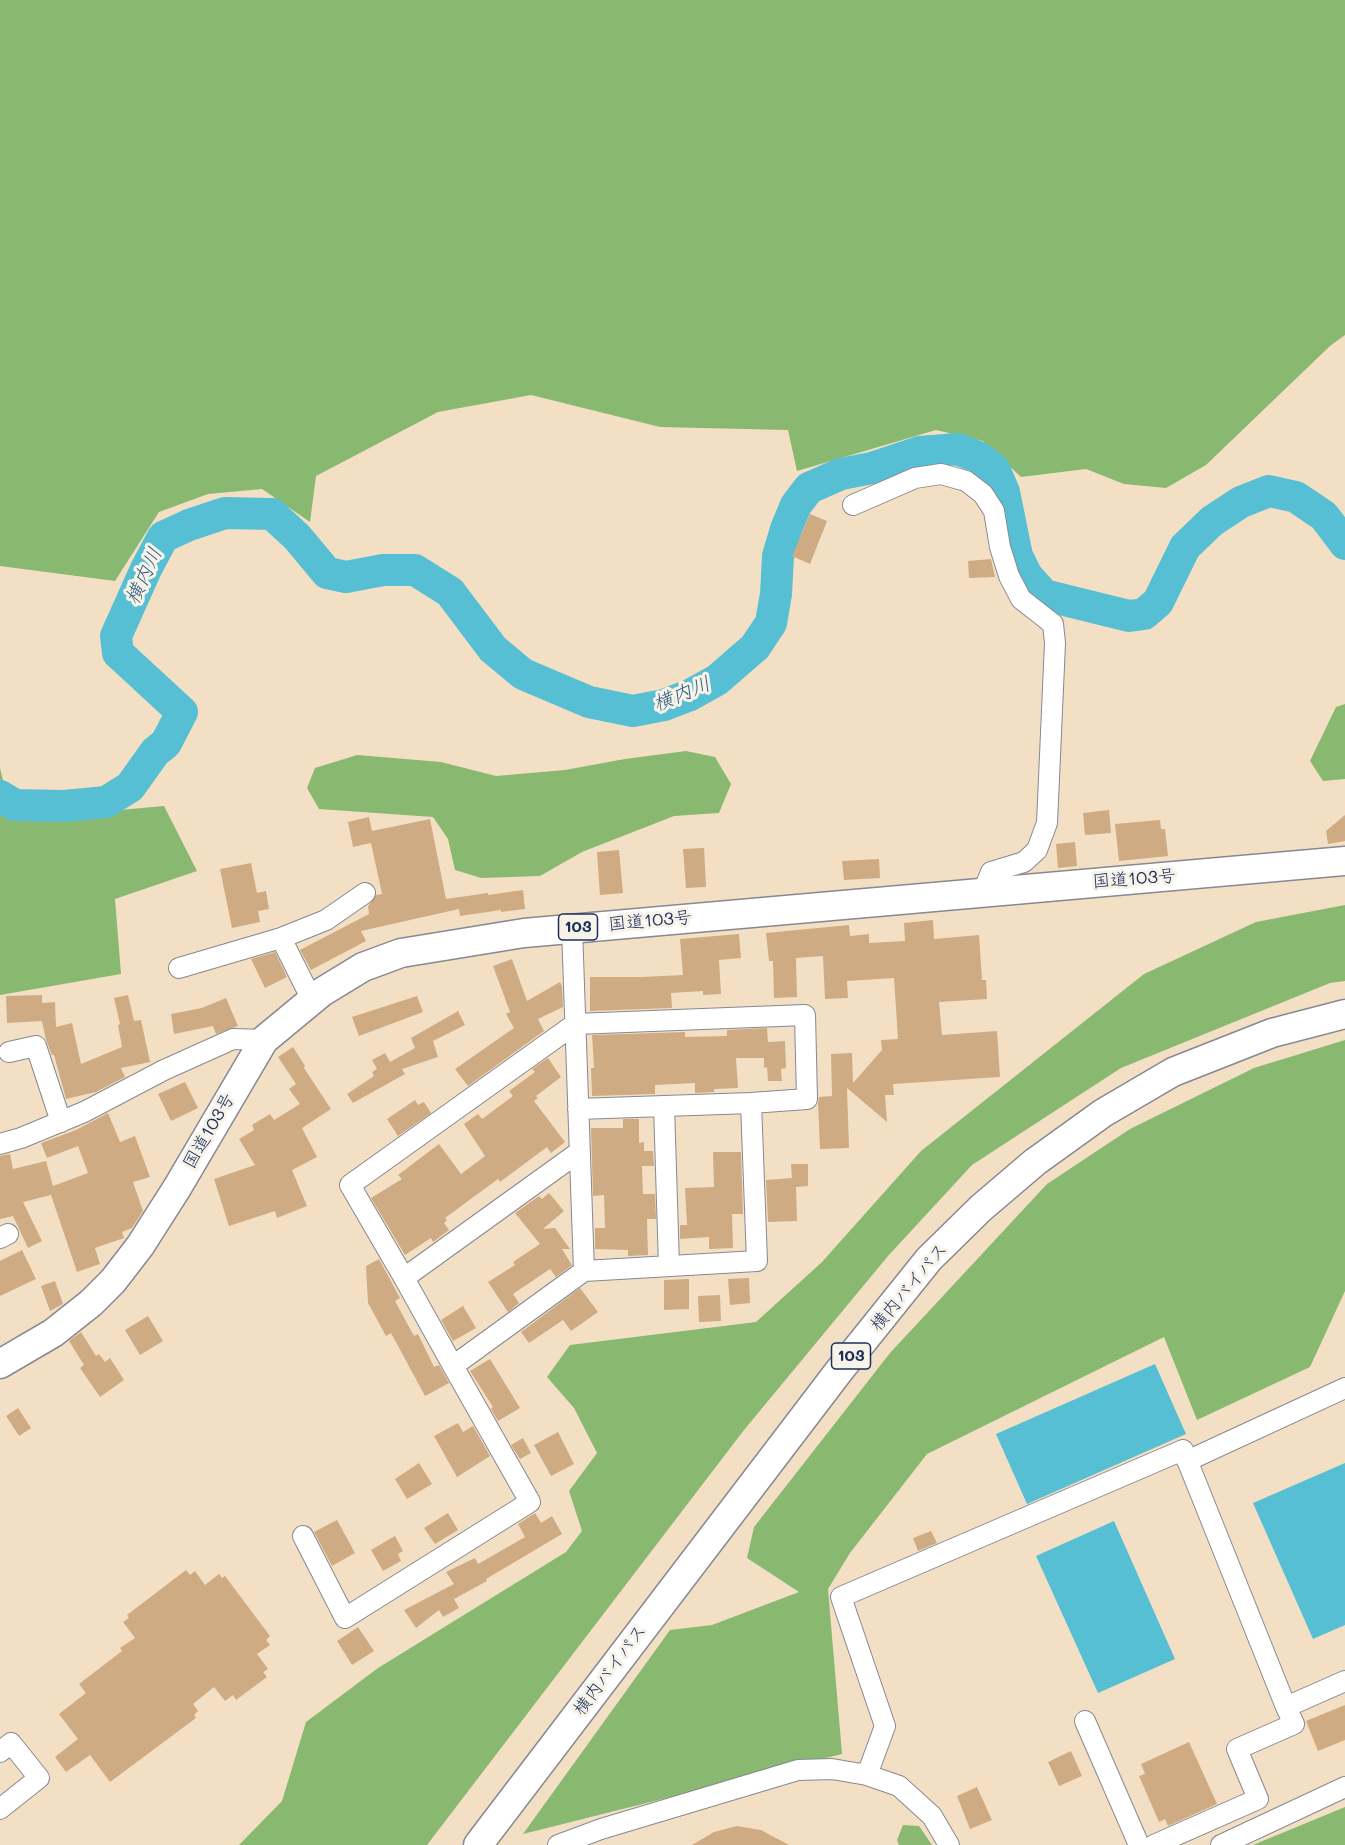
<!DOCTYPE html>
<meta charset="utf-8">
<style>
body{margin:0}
canvas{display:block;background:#f3e0c4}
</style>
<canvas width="1345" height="1845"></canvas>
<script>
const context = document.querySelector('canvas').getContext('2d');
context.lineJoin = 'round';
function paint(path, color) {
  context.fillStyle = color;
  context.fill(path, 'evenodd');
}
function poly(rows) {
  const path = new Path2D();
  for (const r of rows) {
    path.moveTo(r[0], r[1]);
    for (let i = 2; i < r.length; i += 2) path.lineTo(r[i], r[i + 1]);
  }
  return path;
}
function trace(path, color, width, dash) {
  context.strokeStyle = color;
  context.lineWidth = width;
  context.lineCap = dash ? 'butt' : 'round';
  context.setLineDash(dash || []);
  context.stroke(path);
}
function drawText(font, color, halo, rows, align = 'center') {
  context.font = font + ' Mali,"Klee One",sans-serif';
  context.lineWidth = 6;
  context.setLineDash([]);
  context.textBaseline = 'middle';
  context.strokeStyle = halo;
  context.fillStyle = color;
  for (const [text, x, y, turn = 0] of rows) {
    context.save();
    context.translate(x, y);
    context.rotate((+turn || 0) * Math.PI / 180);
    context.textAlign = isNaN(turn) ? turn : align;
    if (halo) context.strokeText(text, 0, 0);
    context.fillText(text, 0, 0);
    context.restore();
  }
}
paint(poly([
 [0,0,1345,0,1345,335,1330,346,1206,465,1166,488,1124,484,1086,469,1021,477,983,441,936,430,797,471,788,430,660,427,531,395,438,412,316,476,310,522,262,489,208,494,159,512,115,581,0,566],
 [1345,704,1345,779,1323,781,1310,761,1336,707],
 [686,751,715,757,731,784,719,813,674,816,582,852,540,876,481,878,455,870,448,839,433,817,319,809,307,788,315,768,357,755,441,762,496,776,565,770,625,759],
 [0,768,5,789,42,817,164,806,197,871,115,899,121,974,0,995],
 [1345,905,1345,981,1330,983,1121,1068,972,1165,888,1256,744,1430,427,1845,239,1845,282,1801,306,1722,378,1668,566,1552,582,1531,569,1491,597,1453,574,1408,547,1377,570,1345,756,1322,822,1262,921,1151,1144,974,1256,922],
 [1345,1040,1345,1291,1310,1367,1197,1420,1164,1337,927,1454,850,1553,828,1589,842,1754,523,1834,670,1630,712,1625,799,1592,747,1558,754,1527,890,1353,1047,1184,1130,1129,1254,1068],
 [1345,1807,1345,1845,1253,1845],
 [903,1825,919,1826,932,1845,899,1845,897,1840]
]), '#89b871');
paint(poly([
 [1155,1364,1186,1434,1027,1504,996,1434],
 [1345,1463,1345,1625,1313,1639,1253,1503],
 [1114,1521,1175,1659,1098,1693,1036,1556]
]), '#56bfd3');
trace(poly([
 [0,796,15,805,64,806,106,802,130,787,155,752,166,743,182,712,118,653,116,636,146,569,163,537,189,525,225,513,272,514,297,537,327,573,346,577,383,570,415,570,450,592,493,649,523,674,589,702,633,711,664,705,690,695,717,680,755,647,771,623,776,594,778,556,786,529,796,505,809,488,841,474,872,468,920,452,957,449,978,457,994,469,1004,492,1017,556,1027,576,1044,595,1129,616,1144,614,1158,602,1185,547,1212,521,1241,502,1269,491,1296,497,1324,516,1345,544]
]), '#56bfd3', 32);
paint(poly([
 [810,514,827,521,810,564,792,556],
 [991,559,995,577,969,578,968,561],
 [1109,810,1111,833,1085,835,1083,813],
 [1345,815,1345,841,1328,844,1326,831],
 [369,817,372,831,430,819,446,899,488,893,488,895,523,890,525,909,501,912,501,910,460,916,459,909,361,931,366,941,311,970,300,950,369,914,368,906,376,895,382,894,371,843,353,847,348,822],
 [1160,820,1161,829,1165,829,1168,856,1119,861,1115,824],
 [1075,842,1077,866,1058,868,1056,844],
 [704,848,706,887,686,888,683,849],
 [619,850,623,893,600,895,597,852],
 [879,859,880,878,844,880,842,861],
 [251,863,257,893,266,891,269,909,258,911,260,922,232,928,220,869],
 [933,920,934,939,979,935,982,980,986,980,987,999,939,1002,942,1035,997,1031,1000,1077,893,1084,894,1095,885,1095,887,1122,847,1088,849,1148,820,1149,818,1103,819,1097,832,1096,831,1054,852,1053,853,1083,882,1050,881,1040,898,1039,894,978,847,981,848,998,825,999,823,956,796,958,797,997,774,998,773,961,769,961,766,933,849,925,850,936,869,934,869,943,905,941,904,923],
 [739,934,741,958,719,960,721,994,703,995,703,991,671,993,672,1008,590,1011,590,977,642,977,683,975,680,939],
 [275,952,287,977,265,988,251,959],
 [512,959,527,1001,560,982,562,986,563,1007,538,1019,544,1031,468,1086,455,1069,514,1028,506,1014,510,1012,493,966],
 [42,995,42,1003,55,1002,56,1027,72,1023,81,1064,122,1047,118,1025,120,1024,114,998,128,995,134,1021,141,1020,150,1062,121,1068,125,1077,96,1092,66,1099,54,1055,52,1055,46,1040,42,1021,7,1023,6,996],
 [417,996,423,1012,359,1036,352,1017],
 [226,998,238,1026,216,1034,213,1026,174,1034,171,1014,202,1008],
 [458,1011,465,1025,433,1041,438,1057,402,1069,405,1074,353,1103,347,1094,374,1076,372,1072,377,1069,372,1060,385,1053,390,1062,415,1048,411,1038],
 [767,1028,768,1042,785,1041,786,1068,781,1069,782,1081,768,1081,767,1067,764,1068,764,1058,736,1058,738,1088,714,1089,714,1092,695,1093,695,1083,655,1085,655,1094,592,1096,591,1068,594,1068,592,1035,685,1032,685,1037,727,1036,727,1030],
 [293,1047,305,1066,304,1068,331,1109,302,1128,317,1157,292,1170,307,1206,277,1218,275,1211,229,1226,214,1179,255,1165,239,1139,254,1130,252,1125,270,1114,274,1120,300,1104,289,1089,296,1084,278,1057],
 [548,1058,561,1077,536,1096,538,1098,534,1101,565,1142,551,1153,547,1147,500,1182,498,1179,445,1218,447,1220,444,1223,449,1230,433,1242,431,1238,405,1255,371,1198,402,1179,398,1175,439,1144,461,1174,485,1156,464,1124,478,1114,482,1119,513,1096,509,1091,535,1072,532,1069],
 [185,1082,198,1108,171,1121,158,1094],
 [415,1100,418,1105,424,1102,431,1113,398,1136,387,1119],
 [108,1113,120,1142,135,1136,150,1177,133,1182,143,1211,132,1228,122,1232,124,1238,95,1248,100,1264,77,1272,51,1195,23,1202,42,1241,28,1248,13,1216,0,1219,0,1156,10,1154,13,1169,46,1161,53,1186,88,1173,78,1146,47,1158,41,1143,76,1130],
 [623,1119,639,1119,639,1143,644,1142,644,1151,653,1151,654,1166,642,1166,643,1194,655,1194,656,1219,647,1219,648,1255,628,1256,628,1250,595,1249,595,1228,605,1228,604,1195,593,1196,591,1128,623,1128],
 [713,1152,741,1152,743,1214,732,1214,733,1248,709,1249,709,1237,680,1239,680,1225,687,1225,685,1188,714,1187],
 [791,1164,808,1164,808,1186,796,1187,797,1221,768,1222,766,1180,792,1178],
 [549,1193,564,1211,543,1229,555,1228,570,1249,562,1249,572,1265,556,1277,550,1269,513,1294,519,1303,508,1312,488,1282,515,1265,513,1262,540,1244,515,1213,539,1196,542,1199],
 [22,1250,36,1279,0,1296,0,1261],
 [379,1259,400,1298,395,1301,414,1336,418,1334,434,1367,439,1365,449,1383,425,1396,391,1333,386,1336,368,1303,366,1266],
 [749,1278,750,1303,730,1305,728,1279],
 [689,1279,689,1309,664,1310,664,1280],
 [55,1281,63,1304,50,1311,41,1286],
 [580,1288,598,1312,571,1331,563,1320,529,1343,521,1332],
 [720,1295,721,1321,699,1322,698,1296],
 [463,1306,476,1328,453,1341,441,1320],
 [148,1316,163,1341,140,1355,125,1330],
 [81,1332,96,1356,99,1354,105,1362,110,1358,124,1380,100,1397,80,1368,84,1365,69,1341],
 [490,1359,520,1408,498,1421,491,1409,493,1407,470,1371],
 [18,1408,31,1428,19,1436,6,1416],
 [458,1423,463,1432,473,1426,490,1456,457,1477,434,1436],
 [558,1432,574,1464,551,1476,534,1445],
 [523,1438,531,1453,520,1459,511,1445],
 [419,1463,432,1484,407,1499,395,1479],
 [448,1513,458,1530,435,1544,424,1528],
 [535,1513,541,1523,552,1516,562,1534,486,1579,487,1581,454,1599,459,1608,443,1617,439,1610,416,1628,404,1610,454,1584,446,1572,475,1558,478,1564,525,1537,518,1524],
 [337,1520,355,1553,332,1566,314,1532],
 [931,1531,937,1543,918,1551,913,1538],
 [395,1536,403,1551,398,1554,401,1561,383,1571,371,1550],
 [186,1570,190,1575,195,1571,205,1585,219,1574,222,1578,225,1576,270,1636,266,1640,270,1645,257,1654,268,1669,263,1672,267,1677,236,1700,233,1695,225,1701,214,1687,193,1704,198,1711,194,1715,196,1718,110,1782,90,1755,66,1772,55,1757,78,1739,59,1714,86,1693,79,1684,122,1651,120,1648,135,1638,123,1622,129,1618,127,1615],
 [358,1627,374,1651,352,1665,337,1641],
 [1345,1705,1345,1740,1318,1751,1306,1721],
 [1189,1742,1217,1804,1168,1826,1165,1819,1159,1822,1139,1776,1145,1774,1141,1764],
 [1071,1751,1082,1776,1059,1786,1048,1762],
 [977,1787,992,1820,970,1829,957,1796],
 [737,1826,761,1830,789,1845,692,1845,714,1832]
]), '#cfab83');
const minor = poly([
 [853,505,915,478,941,474,966,481,983,494,994,511,1000,547,1009,576,1021,599,1053,624,1055,643,1047,823,1037,850,1024,862,991,872,983,892],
 [572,928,584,1271],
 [281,938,312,1000],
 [179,968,281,938,326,920,365,893],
 [9,1052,36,1046,61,1122],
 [664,1106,669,1266],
 [578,1109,751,1103],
 [0,1144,21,1138,84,1112,164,1070,233,1039,264,1040],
 [0,1238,8,1234],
 [404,1278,579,1152],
 [1187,1461,1345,1388],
 [303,1536,345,1618,530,1502,453,1366,404,1278,350,1185,575,1024,805,1015,807,1099,751,1103,757,1261,584,1271,453,1366],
 [1085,1721,1139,1845],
 [0,1752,11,1743,39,1778,0,1809],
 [867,1775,885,1726,841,1597,1183,1450,1286,1707,1345,1681],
 [558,1845,601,1829,798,1770,832,1769,867,1775,899,1786,932,1816,949,1845],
 [1154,1845,1258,1799,1237,1749,1294,1724,1286,1707],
 [1221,1845,1345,1787]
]);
const highway = poly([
 [0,1364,53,1333,91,1303,113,1281,140,1246,177,1188,264,1040,322,992,363,967,401,953,524,933,1345,861],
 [478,1845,839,1371,929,1259,981,1208,1035,1162,1103,1113,1173,1072,1272,1033,1345,1014]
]);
trace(minor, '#878891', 22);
trace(highway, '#878891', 31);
trace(minor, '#fff', 20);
trace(highway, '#fff', 28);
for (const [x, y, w] of [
 [578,927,39],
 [851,1356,39]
]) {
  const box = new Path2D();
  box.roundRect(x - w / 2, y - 13, w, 26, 4.5);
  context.fillStyle = '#f7f3e8';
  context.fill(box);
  trace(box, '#1b2f5e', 1.5);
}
drawText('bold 16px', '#1b2f5e', null, [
 ["103",578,927],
 ["103",851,1356]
]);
drawText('18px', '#1b2f5e', '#f7f3e8', [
 ["国道103号",1134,879,-4],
 ["国道103号",650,921,-5],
 ["国道103号",209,1131,-60],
 ["横内バイパス",909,1287,-50],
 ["横内バイパス",610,1670,-53]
]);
drawText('italic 20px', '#2d5a81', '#f7f3e8', [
 ["横内川",144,576,-65],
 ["横内川",682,694,-22]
]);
</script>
